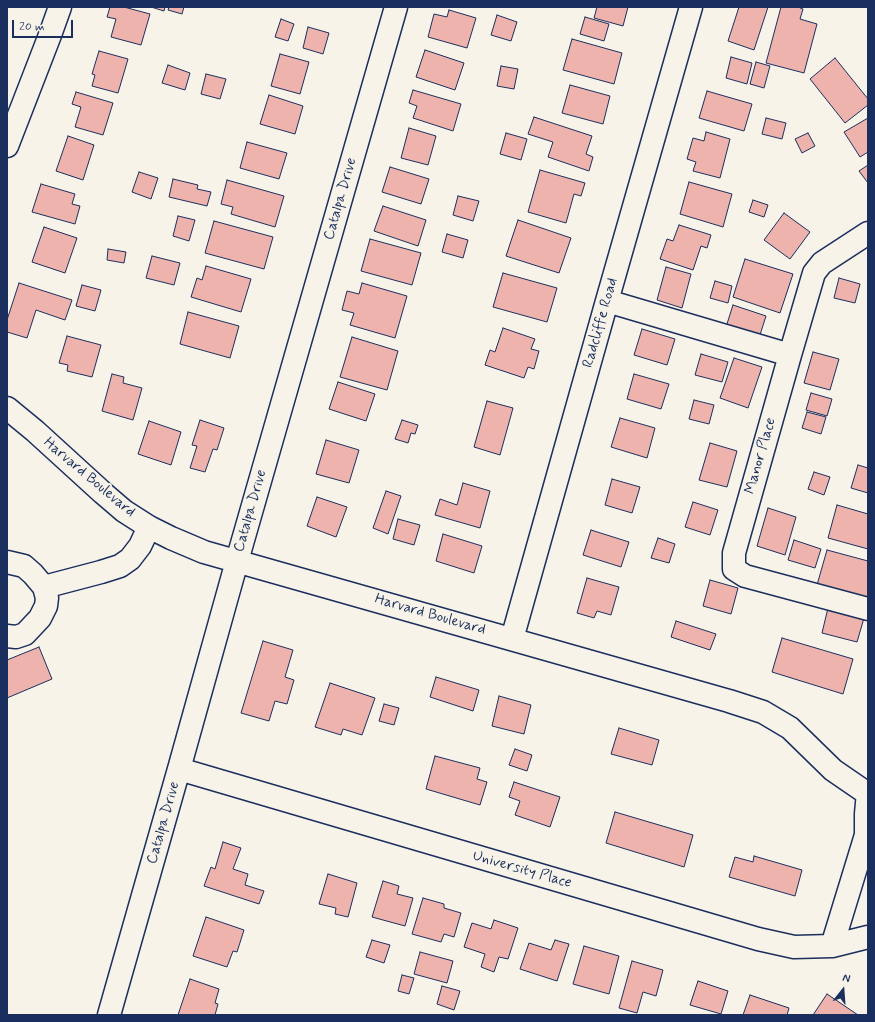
<!DOCTYPE html>
<style>
body{margin:0}
#map{position:relative;width:875px;height:1022px;overflow:hidden;background:#f7f3e8;font-family:Mynerve,sans-serif}
canvas{display:block}
.frame{position:absolute;inset:0;border:8px solid #1b2f5e;pointer-events:none}
.north{position:absolute;left:823px;top:970px;width:40px;height:40px;-webkit-text-stroke:3px #f7f3e8;paint-order:stroke;rotate:17deg;font-size:11px;font-weight:700;line-height:16px;text-align:center;color:#1b2f5e}
.north::after{content:'';display:block;margin:auto;width:14px;height:18px;background:#1b2f5e;clip-path:polygon(50% 0,100% 100%,50% 72%,0 100%)}
.scale{position:absolute;left:12px;top:20px;width:61px;height:18px;box-sizing:border-box;border:2px solid #1b2f5e;border-top:0;padding-left:5px;font-size:12px;line-height:14px;white-space:nowrap;color:#1b2f5e;-webkit-text-stroke:3px #f7f3e8;paint-order:stroke}
</style>
<div id="map">
<canvas width="875" height="1022"></canvas>
<div class="frame"></div>
<div class="north">N</div>
<div class="scale">20 m</div>
</div>
<script>
const context = document.querySelector('canvas').getContext('2d');
context.lineJoin = 'round';
function paint(path, color) {
  context.fillStyle = color;
  context.fill(path, 'evenodd');
}
function poly(rows) {
  const path = new Path2D();
  for (const r of rows) {
    path.moveTo(r[0], r[1]);
    for (let i = 2; i < r.length; i += 2) path.lineTo(r[i], r[i + 1]);
  }
  return path;
}
function trace(path, color, width, dash) {
  context.strokeStyle = color;
  context.lineWidth = width;
  context.lineCap = dash ? 'butt' : 'round';
  context.setLineDash(dash || []);
  context.stroke(path);
}
function drawText(font, color, halo, rows, align = 'center') {
  context.font = font + ' Mynerve,sans-serif';
  context.lineWidth = 4;
  context.setLineDash([]);
  context.textBaseline = 'middle';
  context.strokeStyle = halo;
  context.fillStyle = color;
  for (const [text, x, y, turn = 0] of rows) {
    context.save();
    context.translate(x, y);
    context.rotate((+turn || 0) * Math.PI / 180);
    context.textAlign = isNaN(turn) ? turn : align;
    if (halo) context.strokeText(text, 0, 0);
    context.fillText(text, 0, 0);
    context.restore();
  }
}
const building = poly([
 [110,7,124,7,150,14,141,45,111,37,116,19,107,17,110,7],
 [151,7,165,7,164,11,151,7],
 [169,7,184,7,182,14,168,10,169,7],
 [597,7,628,7,623,26,594,18,597,7],
 [739,7,768,7,754,50,728,41,739,7],
 [781,7,798,7,803,9,800,19,817,24,804,73,766,63,781,7],
 [449,10,476,18,467,48,428,37,434,14,447,17,449,10],
 [497,15,517,22,511,41,491,35,497,15],
 [585,17,609,24,604,41,580,34,585,17],
 [281,19,294,24,288,41,275,37,281,19],
 [308,27,329,33,323,54,303,48,308,27],
 [572,39,622,53,614,84,563,70,572,39],
 [425,50,464,63,455,90,416,77,425,50],
 [99,51,128,59,118,93,92,86,95,75,92,74,99,51],
 [280,54,309,62,300,94,271,86,280,54],
 [731,57,752,63,747,84,726,78,731,57],
 [835,58,868,99,868,105,845,123,810,79,835,58],
 [756,62,770,66,764,88,750,84,756,62],
 [168,65,190,73,185,90,162,83,168,65],
 [501,66,518,69,514,89,497,86,501,66],
 [206,74,226,79,220,99,201,94,206,74],
 [570,85,610,96,603,124,562,113,570,85],
 [413,90,461,104,453,131,413,118,417,106,409,103,413,90],
 [707,91,752,104,744,131,699,118,707,91],
 [76,92,113,103,103,135,75,127,81,107,72,104,76,92],
 [269,95,303,106,295,134,260,124,269,95],
 [534,117,592,136,586,154,593,157,589,171,548,157,553,142,528,134,534,117],
 [766,118,786,123,782,139,762,134,766,118],
 [868,118,868,152,860,157,844,132,868,118],
 [409,128,436,136,428,165,401,158,409,128],
 [706,132,730,139,720,178,693,171,696,162,687,159,693,138,704,141,706,132],
 [506,133,527,139,521,160,500,154,506,133],
 [808,133,815,146,802,153,795,139,808,133],
 [68,136,94,145,83,180,56,171,68,136],
 [247,142,287,153,279,179,240,168,247,142],
 [868,165,868,183,859,171,868,165],
 [390,167,429,179,421,204,382,192,390,167],
 [540,170,585,183,581,196,574,194,566,223,528,212,540,170],
 [139,172,158,178,151,199,132,192,139,172],
 [173,179,198,185,197,189,211,192,207,206,169,197,173,179],
 [227,180,284,196,275,227,231,214,233,207,221,204,227,180],
 [689,182,732,194,723,227,680,214,689,182],
 [41,184,75,194,72,204,80,206,75,224,32,212,41,184],
 [458,196,479,201,473,221,453,215,458,196],
 [753,200,768,205,764,217,749,212,753,200],
 [383,206,426,220,418,246,374,231,383,206],
 [784,213,810,232,790,259,764,240,784,213],
 [178,216,195,220,189,241,173,236,178,216],
 [518,220,571,238,559,273,506,256,518,220],
 [214,221,273,237,264,269,205,253,214,221],
 [679,225,711,235,707,248,701,246,693,270,660,259,667,239,673,241,679,225],
 [44,227,77,238,65,273,32,262,44,227],
 [447,234,468,240,463,258,442,252,447,234],
 [370,239,421,253,412,285,361,271,370,239],
 [108,249,126,252,124,263,107,260,108,249],
 [152,256,180,263,174,285,146,278,152,256],
 [745,259,793,274,780,313,733,297,745,259],
 [206,266,251,279,241,312,191,297,197,278,202,280,206,266],
 [666,267,691,274,682,308,657,300,666,267],
 [503,273,557,288,547,322,493,307,503,273],
 [839,278,860,284,855,303,834,298,839,278],
 [715,281,732,286,728,303,710,298,715,281],
 [19,283,72,300,65,320,36,310,27,338,7,332,7,320,19,283],
 [362,283,407,296,395,338,350,325,354,313,342,310,347,291,359,294,362,283],
 [82,285,101,290,95,311,76,306,82,285],
 [733,305,766,316,759,338,726,327,733,305],
 [188,312,239,326,230,358,180,344,188,312],
 [503,328,535,339,531,349,539,351,534,369,528,367,524,378,485,365,490,350,495,352,503,328],
 [642,329,675,339,667,365,634,355,642,329],
 [67,336,101,345,92,377,67,371,68,365,59,363,67,336],
 [352,337,398,351,387,390,340,377,352,337],
 [813,352,839,359,830,390,804,383,813,352],
 [701,354,728,362,722,382,695,375,701,354],
 [734,358,762,367,748,408,720,398,734,358],
 [112,374,124,377,123,383,142,388,133,420,102,411,112,374],
 [634,374,669,384,661,409,627,399,634,374],
 [338,382,375,394,366,421,329,409,338,382],
 [811,393,832,399,827,416,806,410,811,393],
 [694,400,714,405,709,424,689,419,694,400],
 [487,401,513,408,500,455,474,447,487,401],
 [807,412,826,417,821,434,802,428,807,412],
 [620,418,655,428,647,458,611,447,620,418],
 [200,420,224,428,217,450,213,449,205,472,190,468,197,446,192,445,200,420],
 [402,420,418,425,415,434,411,433,408,443,395,439,402,420],
 [149,421,181,432,171,465,138,454,149,421],
 [326,440,359,450,349,483,316,474,326,440],
 [710,443,737,451,727,487,699,480,710,443],
 [858,465,868,468,868,493,851,488,858,465],
 [814,472,830,477,824,495,808,489,814,472],
 [612,479,640,487,632,513,605,505,612,479],
 [463,483,490,491,480,528,435,515,440,499,457,505,463,483],
 [386,491,401,496,388,534,373,528,386,491],
 [317,497,347,507,336,537,307,526,317,497],
 [693,502,718,510,710,535,685,527,693,502],
 [837,505,868,514,868,549,828,538,837,505],
 [768,508,796,517,785,555,757,546,768,508],
 [398,519,420,525,414,545,393,539,398,519],
 [591,530,629,542,621,567,583,555,591,530],
 [443,534,482,546,474,573,436,561,443,534],
 [658,538,675,544,669,563,651,558,658,538],
 [794,540,821,549,815,568,788,560,794,540],
 [827,550,868,561,868,600,817,585,827,550],
 [587,578,619,587,611,615,597,611,594,618,577,613,587,578],
 [710,580,738,588,731,614,703,606,710,580],
 [828,608,864,618,857,642,822,633,828,608],
 [676,621,716,634,710,650,671,637,676,621],
 [782,638,853,659,843,694,772,672,782,638],
 [263,641,293,650,285,677,294,680,287,704,275,701,269,721,241,713,263,641],
 [39,647,52,679,7,698,7,660,39,647],
 [436,677,479,690,473,711,430,697,436,677],
 [330,683,375,698,362,735,343,729,341,735,315,727,330,683],
 [499,696,531,705,524,734,492,726,499,696],
 [384,704,399,708,394,725,379,721,384,704],
 [619,728,659,740,652,765,611,754,619,728],
 [515,749,532,755,527,771,509,765,515,749],
 [435,756,480,768,477,779,487,782,480,805,426,789,435,756],
 [514,782,560,797,550,827,515,815,520,801,509,797,514,782],
 [615,812,693,835,684,867,606,843,615,812],
 [223,842,241,848,233,869,248,874,245,885,264,891,259,904,204,886,211,867,215,869,223,842],
 [754,856,802,870,795,896,729,877,735,857,753,862,754,856],
 [328,874,357,883,348,917,335,914,336,908,319,904,328,874],
 [383,881,399,886,397,894,413,898,405,926,372,917,383,881],
 [423,898,444,904,444,908,461,913,454,937,444,934,441,942,412,934,423,898],
 [206,917,244,930,237,952,233,951,227,967,193,956,206,917],
 [494,920,518,928,508,959,499,957,494,972,481,967,485,954,464,947,472,923,491,929,494,920],
 [372,940,390,945,384,963,366,957,372,940],
 [555,940,569,944,557,981,520,969,529,943,551,950,555,940],
 [584,946,619,956,609,994,573,984,584,946],
 [420,952,453,961,447,983,414,974,420,952],
 [632,961,663,970,656,996,643,992,637,1013,619,1008,632,961],
 [402,975,414,978,409,994,398,991,402,975],
 [190,979,219,989,215,1003,218,1004,215,1015,178,1015,190,979],
 [698,981,728,991,721,1014,690,1005,698,981],
 [442,986,460,991,454,1010,437,1004,442,986],
 [827,994,858,1015,813,1015,827,994],
 [750,995,789,1008,787,1015,743,1015,750,995]
]);
paint(building, '#eeb3ad');
trace(building, '#1b2f5e', 1);
const minor = poly([
 [7,146,50,35,60,7],
 [868,233,822,263,814,273,790,355,734,553,734,569,745,576,868,609],
 [607,301,790,355],
 [7,408,35,431,103,493,124,511,149,527,171,538,204,552,729,701,763,712,790,728,833,770,868,794],
 [7,562,24,566,33,574,44,587,47,598,46,606,40,618,25,634,16,637,7,636],
 [44,587,101,572,120,566,130,559,140,546,149,527],
 [512,639,607,301,691,7],
 [179,769,758,939,794,947,832,946,868,937],
 [832,946,866,835,866,814,868,792],
 [109,1015,179,769,237,561,396,7]
]);
trace(minor, '#1b2f5e', 25);
trace(minor, '#f7f3e8', 22);
drawText('15px', '#1b2f5e', '#f7f3e8', [
 ["Catalpa Drive",341,199,-74],
 ["Radcliffe Road",601,323,-74],
 ["Manor Place",761,456,-74],
 ["Harvard Boulevard",89,478,40],
 ["Catalpa Drive",251,511,-74],
 ["Harvard Boulevard",430,615,16],
 ["Catalpa Drive",164,823,-74],
 ["University Place",522,870,16]
]);
</script>
